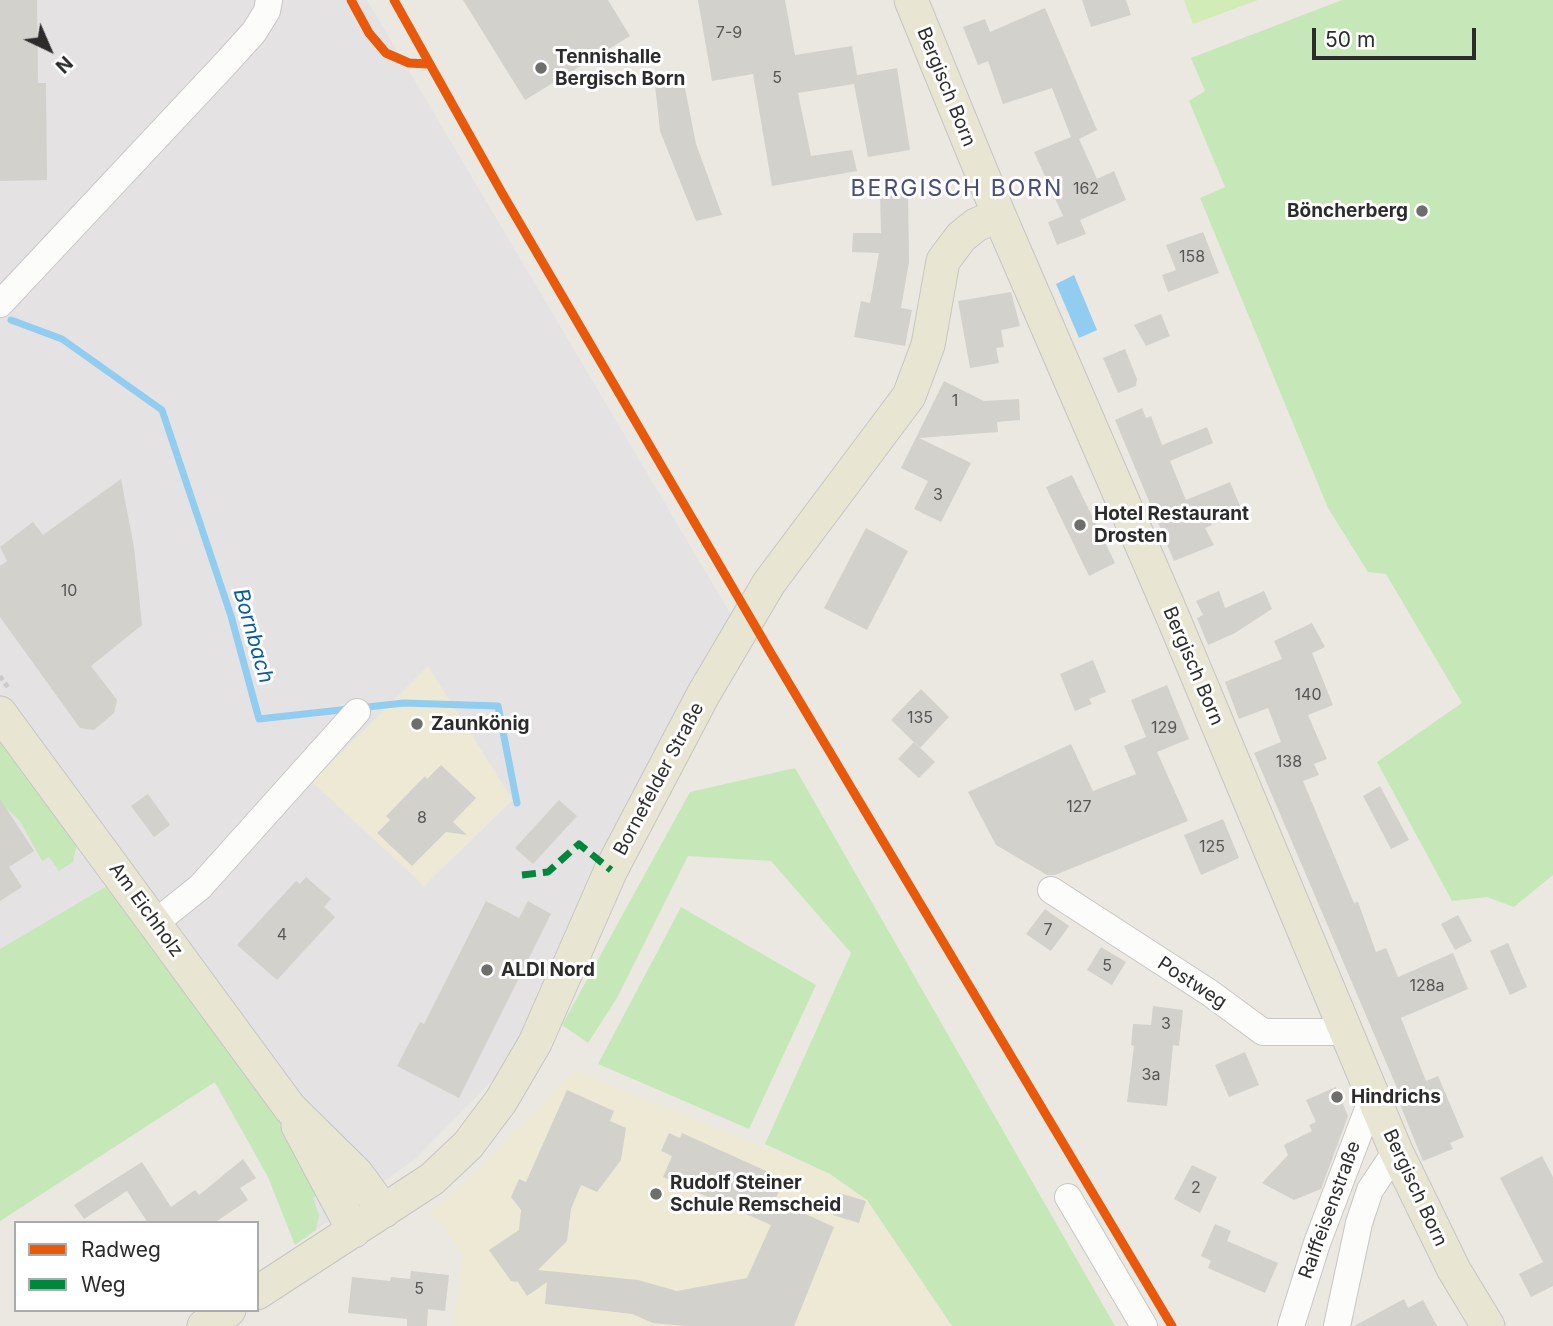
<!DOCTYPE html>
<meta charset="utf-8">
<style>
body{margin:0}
#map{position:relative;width:1553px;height:1326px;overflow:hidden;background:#eae8e1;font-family:Inter,sans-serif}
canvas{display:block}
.legend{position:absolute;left:14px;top:1221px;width:245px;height:91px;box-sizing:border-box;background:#fff;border:2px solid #ababab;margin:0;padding:9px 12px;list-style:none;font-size:21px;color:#2c2c2c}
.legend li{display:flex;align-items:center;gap:14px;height:35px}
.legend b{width:35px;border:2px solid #ababab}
.north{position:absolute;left:14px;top:14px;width:70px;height:70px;-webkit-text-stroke:5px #fff;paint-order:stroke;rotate:136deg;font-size:19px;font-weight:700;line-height:28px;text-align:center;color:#2c2c2c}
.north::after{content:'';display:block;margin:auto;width:24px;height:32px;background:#2c2c2c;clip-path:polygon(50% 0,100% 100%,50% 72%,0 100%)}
.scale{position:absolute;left:1312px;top:28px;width:164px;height:32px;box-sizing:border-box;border:4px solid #2c2c2c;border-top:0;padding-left:9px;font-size:21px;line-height:24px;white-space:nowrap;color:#2c2c2c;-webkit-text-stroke:5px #fff;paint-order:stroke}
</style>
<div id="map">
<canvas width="1553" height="1326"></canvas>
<ul class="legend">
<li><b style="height:9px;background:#e8590c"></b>Radweg</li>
<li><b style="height:9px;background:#00873e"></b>Weg</li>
</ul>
<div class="north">N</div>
<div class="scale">50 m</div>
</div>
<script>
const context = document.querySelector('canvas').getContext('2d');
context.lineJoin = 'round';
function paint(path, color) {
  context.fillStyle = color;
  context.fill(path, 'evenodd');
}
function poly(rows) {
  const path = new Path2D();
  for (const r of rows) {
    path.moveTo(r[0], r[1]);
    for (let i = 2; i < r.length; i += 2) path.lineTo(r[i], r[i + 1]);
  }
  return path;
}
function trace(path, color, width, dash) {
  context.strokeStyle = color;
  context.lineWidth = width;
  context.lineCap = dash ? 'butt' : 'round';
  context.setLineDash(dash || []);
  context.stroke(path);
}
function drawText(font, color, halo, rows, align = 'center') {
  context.font = font + ' Inter,sans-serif';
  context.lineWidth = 6;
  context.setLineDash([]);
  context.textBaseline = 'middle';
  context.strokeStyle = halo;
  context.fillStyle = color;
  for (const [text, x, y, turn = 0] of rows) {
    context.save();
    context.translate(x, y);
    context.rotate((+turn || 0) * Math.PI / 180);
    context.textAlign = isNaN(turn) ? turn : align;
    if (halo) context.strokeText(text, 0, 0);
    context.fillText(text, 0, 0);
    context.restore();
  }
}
paint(poly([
 [0,0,367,0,750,647,522,1050,415,1159,295,1245,268,1177,214,1082,0,1221]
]), '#e5e2e4');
paint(poly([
 [428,666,513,800,424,886,312,782],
 [574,1070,830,1174,867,1200,952,1326,453,1326,463,1254,430,1211,461,1188]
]), '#ede9d5');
paint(poly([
 [1342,0,1553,0,1553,875,1514,907,1487,897,1452,901,1377,762,1462,703,1386,574,1368,572,1328,508,1200,198,1225,187,1189,101,1205,91,1191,58],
 [0,731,78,838,73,862,59,871,49,857,42,861,20,821,6,808,0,812],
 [795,768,1115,1326,952,1326,867,1200,830,1174,765,1144,851,953,771,861,688,856,617,998,588,1043,562,1025,690,792],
 [112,883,280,1117,321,1193,313,1198,319,1215,316,1230,295,1245,268,1177,215,1082,0,1221,0,949],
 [681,907,816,985,749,1129,598,1064]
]), '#c6e8b8');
paint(poly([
 [1184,0,1258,0,1193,24]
]), '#d1ecb6');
paint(poly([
 [1074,275,1097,330,1079,338,1056,284]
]), '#91cdf0');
trace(poly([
 [11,320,62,339,162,410,231,616,259,719,404,703,498,706,517,803]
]), '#91cdf0', 7);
paint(poly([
 [0,0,37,0,38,83,46,83,47,180,0,181],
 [463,0,608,0,630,36,525,100],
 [698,0,785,0,795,55,852,46,857,75,897,68,910,150,868,157,854,84,798,93,811,156,852,150,857,171,772,186,753,74,712,81],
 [1082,0,1126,0,1131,15,1091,27],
 [1045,8,1097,130,1079,139,1097,179,1114,171,1126,200,1080,220,1086,234,1057,245,1048,222,1063,216,1034,152,1071,137,1052,88,1003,104,988,61,978,65,963,27,985,19,990,32],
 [684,83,696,144,722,215,696,221,660,131,655,85],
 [880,193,908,193,909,262,901,308,912,310,905,346,854,337,861,301,870,303,879,253,852,252,853,233,881,233],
 [1203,232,1219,273,1168,292,1162,275,1176,270,1166,245],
 [1011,292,1020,326,1001,330,1004,347,996,348,999,363,970,368,958,301],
 [1161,314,1170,336,1146,346,1134,325],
 [1125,349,1137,379,1136,386,1118,393,1103,358],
 [944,381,984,401,1019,399,1020,420,997,422,998,432,919,438,971,463,941,522,914,509,928,481,901,468],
 [1142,408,1146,418,1151,416,1162,445,1207,427,1213,443,1170,461,1186,500,1230,482,1240,506,1209,519,1212,525,1205,528,1214,545,1174,561,1115,420],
 [1072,475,1115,563,1089,576,1046,487],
 [121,479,134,547,142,625,91,666,117,700,114,713,94,730,80,728,0,617,0,566,7,561,0,547,33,522,43,535],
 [866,528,908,551,867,630,824,608],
 [1219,591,1225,608,1264,591,1272,609,1235,633,1208,645,1197,618,1203,615,1196,601],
 [1312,623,1325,647,1312,653,1333,705,1308,715,1327,759,1314,764,1319,775,1303,781,1354,903,1358,902,1376,952,1386,948,1398,977,1453,953,1468,989,1401,1018,1426,1081,1438,1076,1464,1137,1450,1143,1453,1149,1423,1161,1397,1097,1400,1095,1254,753,1281,742,1268,708,1239,719,1225,682,1282,659,1274,641],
 [1093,660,1106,692,1089,699,1092,704,1075,711,1060,674],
 [1167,685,1189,739,1157,752,1188,821,1055,875,1047,875,996,845,968,792,1071,744,1093,791,1136,774,1124,746,1146,737,1131,700],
 [921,689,949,717,920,748,891,720],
 [914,742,935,762,919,778,898,759],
 [441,765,476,798,453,822,467,835,446,832,412,866,377,833,390,820,386,816,425,776,427,779],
 [1380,786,1409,840,1391,849,1363,796],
 [148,794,170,825,154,837,131,806],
 [0,799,34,851,9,867,22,887,0,901],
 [559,800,577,816,533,864,515,848],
 [1223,819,1239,858,1201,875,1184,835],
 [306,877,331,899,324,907,335,917,277,980,237,945,296,881,300,884],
 [486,901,519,918,528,901,551,914,459,1098,397,1066,420,1022,424,1024],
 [1045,909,1069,926,1051,951,1026,934],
 [1458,915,1472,941,1455,950,1441,924],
 [1508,943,1527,987,1510,995,1490,951],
 [1101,947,1126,962,1112,985,1087,970],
 [1153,1006,1183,1010,1179,1046,1173,1045,1167,1106,1127,1102,1134,1046,1131,1045,1133,1024,1151,1025],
 [1245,1052,1259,1085,1229,1097,1215,1065],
 [1336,1087,1348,1116,1321,1189,1294,1200,1262,1183,1288,1155,1284,1145,1312,1131,1309,1125,1316,1122,1306,1100],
 [567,1090,614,1111,610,1121,626,1128,621,1160,597,1192,581,1185,571,1209,567,1241,538,1270,638,1280,677,1291,747,1278,771,1225,663,1177,672,1156,661,1151,669,1133,680,1138,682,1133,784,1179,775,1200,834,1227,794,1326,685,1326,653,1323,632,1314,545,1304,547,1282,527,1296,518,1282,511,1281,489,1250,519,1230,521,1210,511,1197,519,1179,526,1182],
 [1542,1156,1553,1177,1553,1286,1531,1297,1519,1274,1543,1262,1500,1178],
 [243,1159,256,1178,240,1188,248,1200,214,1223,148,1223,127,1191,84,1219,74,1205,142,1162,171,1207,195,1190,199,1195],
 [1192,1165,1217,1177,1200,1213,1174,1199],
 [839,1193,866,1201,859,1223,833,1215],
 [1215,1224,1231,1231,1227,1241,1278,1263,1265,1293,1208,1268,1211,1261,1201,1256],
 [411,1271,449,1275,445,1311,428,1309,427,1326,407,1326,407,1319,348,1313,352,1277,390,1281,391,1277,410,1279],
 [1404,1299,1408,1308,1423,1300,1437,1326,1354,1326]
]), '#d3d1cc');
const minor = poly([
 [0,304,226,63,254,32,267,11,269,0],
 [1051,890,1210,993,1263,1032,1345,1032],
 [155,923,200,887,357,712],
 [1068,1197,1144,1326],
 [1291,1326,1317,1243,1373,1096],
 [1337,1326,1359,1223,1370,1190,1396,1151]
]);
const major = poly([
 [911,0,999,215,1172,615,1396,1151,1454,1270,1488,1326],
 [0,713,290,1108,357,1174,384,1211],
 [298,1126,354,1231],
 [257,1293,432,1179,468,1145,501,1101,535,1043,611,870,703,695,769,583,909,396,928,345,943,261,961,237,976,225,999,215],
 [204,1326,229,1310]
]);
trace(minor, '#c7c6c6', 28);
trace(major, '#c6c5c2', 35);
trace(poly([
 [0,676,9,689]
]), '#cacac9', 4.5, [5, 3.5]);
trace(minor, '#fcfcfa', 26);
trace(major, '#e8e5d3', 33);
trace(poly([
 [522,875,548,872,579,844,611,870]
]), '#00873e', 7, [14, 7]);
trace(poly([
 [351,0,369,33,386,53,409,63,428,64],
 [394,0,502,193,772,655,1172,1326]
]), '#e8590c', 9);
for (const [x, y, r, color] of [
 [541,68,7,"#6e6e6b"],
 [1422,211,7,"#6e6e6b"],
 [1080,525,7,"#6e6e6b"],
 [417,724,7,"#6e6e6b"],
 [487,970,7,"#6e6e6b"],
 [1337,1097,7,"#6e6e6b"],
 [656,1194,7,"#6e6e6b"]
]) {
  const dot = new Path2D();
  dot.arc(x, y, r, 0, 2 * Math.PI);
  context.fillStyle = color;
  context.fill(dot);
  trace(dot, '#fff', 2.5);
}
drawText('16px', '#565655', null, [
 ["7-9",729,33],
 ["5",777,78],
 ["162",1086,189],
 ["158",1192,257],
 ["1",955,401],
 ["3",938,495],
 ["10",69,591],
 ["140",1308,695],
 ["135",920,718],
 ["129",1164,728],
 ["138",1289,762],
 ["127",1079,807],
 ["8",422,818],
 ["125",1212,847],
 ["7",1048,930],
 ["4",282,935],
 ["5",1107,966],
 ["128a",1427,986],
 ["3",1166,1024],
 ["3a",1151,1075],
 ["2",1196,1188],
 ["5",419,1289]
]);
drawText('bold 19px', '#2c2c2c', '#fff', [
 ["Tennishalle",555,57],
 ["Bergisch Born",555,79],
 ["Böncherberg",1408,211,"right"],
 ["Hotel Restaurant",1094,514],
 ["Drosten",1094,536],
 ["Zaunkönig",431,724],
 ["ALDI Nord",501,970],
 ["Hindrichs",1351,1097],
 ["Rudolf Steiner",670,1183],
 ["Schule Remscheid",670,1205]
], 'left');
drawText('19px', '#2c2c2c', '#fff', [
 ["Bergisch Born",946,87,68],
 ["Bergisch Born",1193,666,67],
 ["Bornefelder Straße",659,779,-62],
 ["Am Eichholz",146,910,54],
 ["Postweg",1192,983,33],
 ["Bergisch Born",1415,1188,65],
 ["Raiffeisenstraße",1330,1210,-70]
]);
drawText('italic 21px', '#065da6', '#fff', [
 ["Bornbach",253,636,74]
]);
context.letterSpacing = '2px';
drawText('23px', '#494c80', '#fff', [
 ["BERGISCH BORN",957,189]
]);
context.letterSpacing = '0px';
</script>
